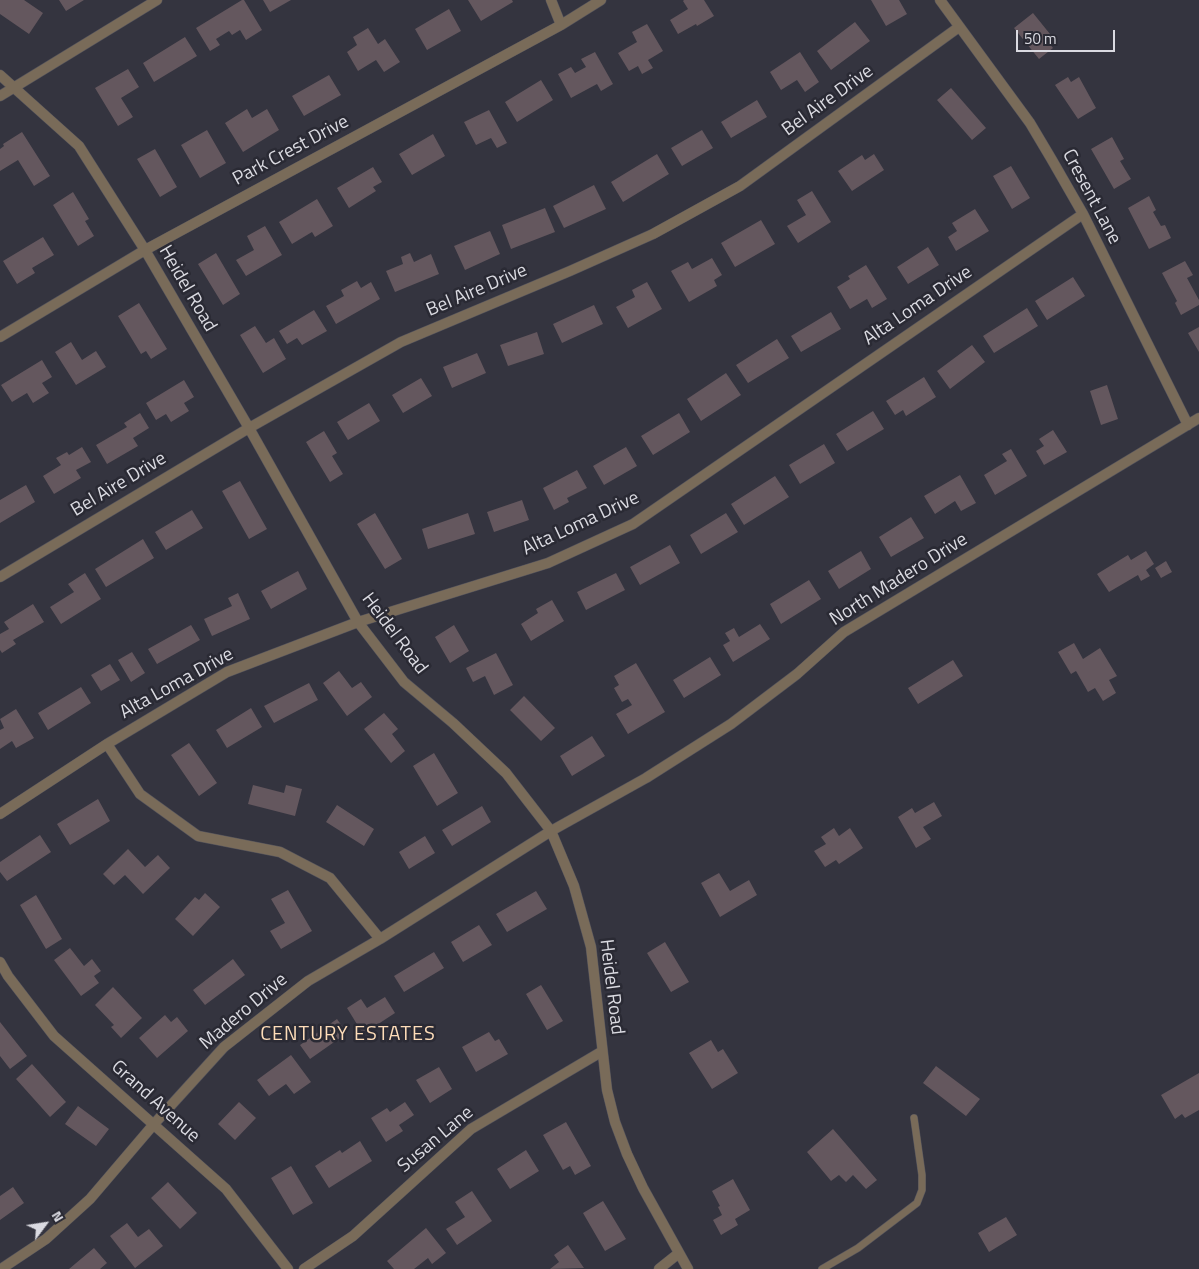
<!DOCTYPE html>
<style>
body{margin:0}
#map{position:relative;width:1199px;height:1269px;overflow:hidden;background:#34343f;font-family:"Titillium Web",sans-serif}
canvas{display:block}
.north{position:absolute;left:20px;top:1199px;width:50px;height:50px;-webkit-text-stroke:4px #2a2a34;paint-order:stroke;rotate:59deg;font-size:14px;font-weight:700;line-height:20px;text-align:center;color:#dadae1}
.north::after{content:'';display:block;margin:auto;width:18px;height:22px;background:#dadae1;clip-path:polygon(50% 0,100% 100%,50% 72%,0 100%)}
.scale{position:absolute;left:1016px;top:30px;width:99px;height:22px;box-sizing:border-box;border:2px solid #dadae1;border-top:0;padding-left:6px;font-size:15px;line-height:18px;white-space:nowrap;color:#dadae1;-webkit-text-stroke:4px #2a2a34;paint-order:stroke}
</style>
<div id="map">
<canvas width="1199" height="1269"></canvas>
<div class="north">N</div>
<div class="scale">50 m</div>
</div>
<script>
const context = document.querySelector('canvas').getContext('2d');
context.lineJoin = 'round';
function paint(path, color) {
  context.fillStyle = color;
  context.fill(path, 'evenodd');
}
function poly(rows) {
  const path = new Path2D();
  for (const r of rows) {
    path.moveTo(r[0], r[1]);
    for (let i = 2; i < r.length; i += 2) path.lineTo(r[i], r[i + 1]);
  }
  return path;
}
function trace(path, color, width, dash) {
  context.strokeStyle = color;
  context.lineWidth = width;
  context.lineCap = dash ? 'butt' : 'round';
  context.setLineDash(dash || []);
  context.stroke(path);
}
function drawText(font, color, halo, rows, align = 'center') {
  context.font = font + ' "Titillium Web",sans-serif';
  context.lineWidth = 5;
  context.setLineDash([]);
  context.textBaseline = 'middle';
  context.strokeStyle = halo;
  context.fillStyle = color;
  for (const [text, x, y, turn = 0] of rows) {
    context.save();
    context.translate(x, y);
    context.rotate((+turn || 0) * Math.PI / 180);
    context.textAlign = isNaN(turn) ? turn : align;
    if (halo) context.strokeText(text, 0, 0);
    context.fillText(text, 0, 0);
    context.restore();
  }
}
paint(poly([
 [0,0,24,0,43,13,29,34,0,14],
 [59,0,84,0,66,11],
 [242,0,244,0,262,30,246,40,240,30,232,35,229,31,216,39,220,45,210,51,196,28],
 [263,0,291,0,270,12],
 [468,0,512,0,513,2,481,21],
 [684,0,704,0,714,16,697,26,696,24,678,34,670,20,688,9,683,1],
 [871,0,899,0,907,14,886,26],
 [449,9,461,31,427,50,415,29],
 [1033,13,1050,34,1045,38,1053,48,1039,59,1014,28],
 [855,22,870,41,831,70,817,51],
 [647,24,663,51,648,60,653,68,642,74,638,66,629,71,618,53,637,42,632,32],
 [368,28,378,44,385,39,400,62,384,72,376,60,358,71,347,52,357,45,353,37],
 [185,37,197,56,154,82,143,63],
 [595,52,613,84,601,91,597,84,571,98,558,74,571,67,575,73,586,67,581,59],
 [800,52,819,82,805,92,797,80,781,90,770,72],
 [128,69,139,87,121,98,133,117,118,126,95,88],
 [329,75,341,95,304,116,292,96],
 [1068,77,1071,82,1079,77,1096,108,1078,119,1055,85],
 [541,80,553,100,517,122,505,102],
 [951,88,986,128,972,140,937,100],
 [757,100,767,117,731,138,721,122],
 [247,109,252,118,267,109,279,130,243,152,225,123],
 [489,110,507,143,497,148,491,138,476,145,464,122],
 [207,130,226,163,200,178,181,145],
 [702,130,713,148,682,166,671,148],
 [22,132,50,176,34,186,18,160,0,171,0,149,4,146,3,144],
 [433,134,445,156,412,175,399,154],
 [1112,137,1124,159,1120,161,1131,179,1114,189,1091,149],
 [155,149,177,187,160,197,137,159],
 [657,154,669,174,623,202,611,182],
 [874,154,884,170,852,191,838,171,862,155,865,160],
 [1011,166,1030,198,1012,209,993,176],
 [373,167,382,182,373,187,376,191,349,208,337,188],
 [594,185,606,209,564,228,553,206],
 [812,191,831,222,798,243,787,226,806,215,797,200],
 [73,192,89,219,85,221,94,236,78,246,53,205],
 [1149,196,1156,210,1153,212,1161,226,1165,225,1171,238,1149,249,1128,208],
 [317,199,333,226,315,237,312,232,292,244,279,222],
 [545,208,555,232,511,249,502,225],
 [975,209,989,231,956,251,948,237,957,231,952,223],
 [761,220,775,244,735,267,721,243],
 [265,226,282,255,246,276,236,260,254,250,247,236],
 [490,231,500,254,465,270,454,246],
 [43,237,54,255,32,268,35,273,17,284,3,261],
 [928,247,939,265,908,284,897,267],
 [216,253,240,294,223,305,198,264],
 [410,253,414,262,431,254,439,274,395,292,386,271,403,264,401,257],
 [712,258,722,275,714,280,717,286,689,302,671,271,688,262,692,269],
 [1185,261,1193,275,1187,278,1199,300,1199,305,1181,315,1175,303,1177,301,1162,273],
 [866,265,887,299,872,308,867,299,850,309,837,287,850,279,848,276],
 [1073,277,1085,296,1047,320,1035,301],
 [357,281,361,288,371,282,380,299,336,324,326,306,344,296,341,290],
 [647,282,662,309,628,328,616,307,635,297,632,290],
 [139,303,167,349,151,359,146,351,141,354,118,316],
 [594,305,603,324,562,343,553,324],
 [1027,308,1038,326,994,353,983,336],
 [314,310,327,331,302,345,297,338,287,344,279,331],
 [831,312,841,329,801,352,791,336],
 [255,326,266,343,274,338,286,359,263,373,240,335],
 [1199,327,1199,352,1188,333],
 [537,332,544,354,508,366,500,345],
 [777,339,789,358,748,383,736,365],
 [71,342,82,360,96,351,106,367,76,385,55,352],
 [972,345,985,362,950,389,937,371],
 [477,353,486,373,452,388,443,367],
 [42,360,52,377,42,383,49,393,33,403,27,393,12,402,1,385],
 [726,373,741,395,701,421,687,399],
 [924,377,936,397,906,416,903,410,895,415,886,401],
 [421,378,432,396,403,413,392,395],
 [184,380,194,397,184,403,189,411,171,422,166,414,156,420,146,403],
 [1107,385,1118,419,1101,425,1090,391],
 [369,403,380,421,348,440,337,422],
 [873,411,884,429,847,451,836,434],
 [140,413,149,428,133,438,138,446,107,464,96,445,127,427,124,423],
 [679,413,690,432,653,455,641,436],
 [1053,430,1067,452,1044,465,1036,451,1044,446,1039,439],
 [324,431,337,453,332,456,343,474,330,482,306,442],
 [824,444,835,463,800,484,789,465],
 [82,447,91,462,76,470,81,478,54,494,43,476,61,465,56,458,67,452,69,455],
 [626,447,637,466,604,485,593,466],
 [1011,449,1027,476,995,495,984,475,1007,461,1002,454],
 [577,470,587,488,567,498,569,502,554,510,543,488],
 [960,475,976,503,961,511,955,501,935,514,924,496],
 [775,476,789,497,744,525,731,504],
 [240,481,267,529,249,539,222,491],
 [26,485,35,502,0,523,0,500],
 [522,500,529,520,494,532,487,512],
 [192,510,203,528,166,550,155,532],
 [375,513,402,559,385,569,357,524],
 [468,513,475,534,428,549,422,529],
 [726,513,738,532,701,554,690,535],
 [911,517,924,538,891,557,879,537],
 [143,539,154,558,106,587,95,569],
 [670,545,680,563,640,585,630,567],
 [861,551,871,569,839,589,828,571],
 [1146,551,1154,564,1146,570,1150,576,1141,581,1138,575,1109,592,1097,574,1128,555,1131,560],
 [1166,561,1172,572,1161,578,1155,568],
 [298,571,307,589,271,609,261,591],
 [85,573,101,599,61,624,50,607,74,592,68,584],
 [616,573,625,590,586,610,577,592],
 [809,580,821,599,781,624,770,604],
 [238,593,250,619,212,636,204,619,232,606,228,598],
 [552,600,564,621,531,641,521,624,538,613,536,609],
 [33,604,44,622,13,640,16,644,2,653,0,650,0,634,9,629,4,622],
 [760,624,770,639,733,662,723,645,730,641,725,633,734,628,739,637],
 [191,625,200,640,157,664,148,649],
 [454,625,469,651,450,663,435,637],
 [1074,643,1083,659,1100,648,1117,676,1109,680,1116,693,1103,701,1095,688,1088,692,1076,671,1071,674,1058,652],
 [132,652,145,673,131,682,118,660],
 [496,653,513,685,494,695,485,676,473,682,466,668],
 [710,657,721,675,684,698,673,680],
 [953,660,963,676,918,704,908,688],
 [636,663,665,712,628,734,616,714,632,705,628,699,622,702,614,688,619,685,614,676],
 [110,664,120,680,101,691,91,675],
 [339,671,352,688,361,682,372,697,347,716,323,683],
 [309,683,318,700,274,723,264,706],
 [81,687,91,703,48,730,38,713],
 [524,696,555,728,541,741,510,710],
 [251,708,262,727,227,748,216,730],
 [16,709,34,738,16,748,12,741,0,749,0,730,4,728,0,719],
 [384,713,398,729,392,734,405,751,391,763,364,729],
 [592,736,605,756,572,776,560,756],
 [189,743,217,783,199,796,171,755],
 [434,753,458,793,437,806,413,766],
 [253,785,284,793,286,785,302,789,295,816,248,804],
 [98,799,110,821,70,845,57,824],
 [934,802,942,816,923,827,931,839,916,848,898,817,912,808,915,813],
 [337,805,374,829,364,846,326,822],
 [482,806,491,822,452,846,442,830],
 [834,828,839,836,850,828,863,848,839,864,836,860,825,867,814,851,826,844,821,837],
 [40,835,51,852,7,881,0,872,0,862],
 [425,836,435,853,409,869,399,852],
 [128,849,145,867,158,855,170,868,143,894,125,875,114,885,103,874],
 [719,873,730,891,749,880,757,895,720,917,701,883],
 [288,890,312,931,281,949,270,931,285,923,271,899],
 [536,891,547,909,507,932,496,914],
 [205,893,220,907,193,936,175,919,195,897,199,900],
 [36,895,62,939,46,949,20,905],
 [479,925,492,945,463,962,451,942],
 [665,942,689,982,671,992,647,953],
 [70,948,84,966,92,959,101,971,94,976,99,983,81,996,54,960],
 [434,952,444,968,404,992,394,976],
 [233,959,245,975,205,1005,193,990],
 [541,985,563,1021,547,1030,526,994],
 [113,987,142,1018,121,1038,111,1027,114,1025,95,1005],
 [385,997,395,1013,363,1034,347,1008,361,999,367,1008],
 [165,1015,171,1022,177,1017,188,1031,157,1058,139,1038],
 [337,1019,347,1033,310,1059,300,1045],
 [0,1022,27,1056,10,1069,0,1056],
 [489,1032,495,1041,499,1039,508,1054,476,1072,462,1047],
 [711,1040,718,1052,723,1049,738,1073,712,1089,689,1053],
 [291,1055,311,1082,294,1094,286,1084,269,1096,257,1080],
 [32,1064,66,1102,50,1117,16,1079],
 [936,1066,980,1099,966,1116,923,1083],
 [439,1067,452,1089,430,1103,416,1080],
 [1199,1073,1199,1110,1185,1118,1182,1114,1175,1119,1161,1095],
 [239,1102,256,1118,235,1140,218,1124],
 [405,1102,414,1115,399,1125,403,1131,386,1142,371,1118,387,1108,390,1112],
 [78,1106,109,1129,96,1146,65,1124],
 [566,1122,591,1166,575,1175,570,1166,563,1170,543,1135],
 [833,1129,877,1180,866,1189,853,1175,846,1182,839,1175,831,1181,807,1152],
 [360,1141,372,1161,329,1188,315,1166,340,1150,342,1153],
 [526,1150,539,1171,510,1189,497,1169],
 [291,1166,313,1203,293,1215,271,1178],
 [733,1179,750,1210,735,1219,738,1225,721,1235,713,1220,722,1215,718,1207,720,1206,712,1191],
 [168,1182,197,1213,180,1229,151,1198],
 [13,1187,24,1203,0,1220,0,1196],
 [472,1191,492,1221,457,1245,446,1229,465,1217,455,1202],
 [603,1201,626,1239,605,1251,583,1213],
 [1006,1217,1017,1235,989,1252,978,1233],
 [127,1223,138,1237,149,1229,163,1246,135,1268,110,1236],
 [426,1228,446,1253,432,1264,428,1258,414,1269,394,1269,387,1261],
 [568,1245,584,1268,550,1269,559,1262,554,1255],
 [94,1248,107,1263,100,1269,69,1269]
]), '#64575e');
const service = poly([
 [822,1269,858,1248,917,1203,922,1190,922,1175,914,1118]
]);
const minor = poly([
 [551,0,561,25],
 [940,0,1030,123,1052,160,1083,214,1188,425],
 [0,75,79,146,145,250,249,428,358,622,404,682,453,723,506,773,551,831,574,886,591,947,607,1090,615,1122,627,1154,643,1188,688,1269],
 [0,96,157,0],
 [0,337,145,250,561,25,601,0],
 [0,577,249,428,401,342,570,271,653,234,740,186,959,27],
 [107,744,140,794,198,836,280,852,330,878,380,939],
 [0,814,107,744,227,672,358,622,548,563,633,524,1083,214],
 [0,962,8,976,54,1036,226,1189,288,1269],
 [1,1269,46,1239,90,1199,154,1124,224,1047,308,981,380,939,551,831,646,778,731,724,797,674,844,632,1199,418],
 [304,1269,353,1236,471,1129,601,1052],
 [659,1269,679,1253]
]);
trace(service, '#52525c', 8);
trace(minor, '#52525c', 11);
trace(service, '#796b59', 7);
trace(minor, '#796b59', 10);
drawText('19px', '#dadae1', '#2a2a34', [
 ["Bel Aire Drive",828,101,-36],
 ["Park Crest Drive",291,151,-28],
 ["Cresent Lane",1091,197,62],
 ["Heidel Road",187,289,60],
 ["Bel Aire Drive",477,291,-23],
 ["Alta Loma Drive",918,306,-34],
 ["Bel Aire Drive",119,485,-31],
 ["Alta Loma Drive",581,524,-25],
 ["North Madero Drive",899,580,-32],
 ["Heidel Road",394,634,53],
 ["Alta Loma Drive",177,684,-29],
 ["Heidel Road",611,987,83],
 ["Madero Drive",244,1012,-40],
 ["Grand Avenue",155,1102,42],
 ["Susan Lane",436,1140,-40]
]);
context.letterSpacing = '1px';
drawText('20px', '#feddb9', '#2a2a34', [
 ["CENTURY ESTATES",348,1035]
]);
context.letterSpacing = '0px';
</script>
